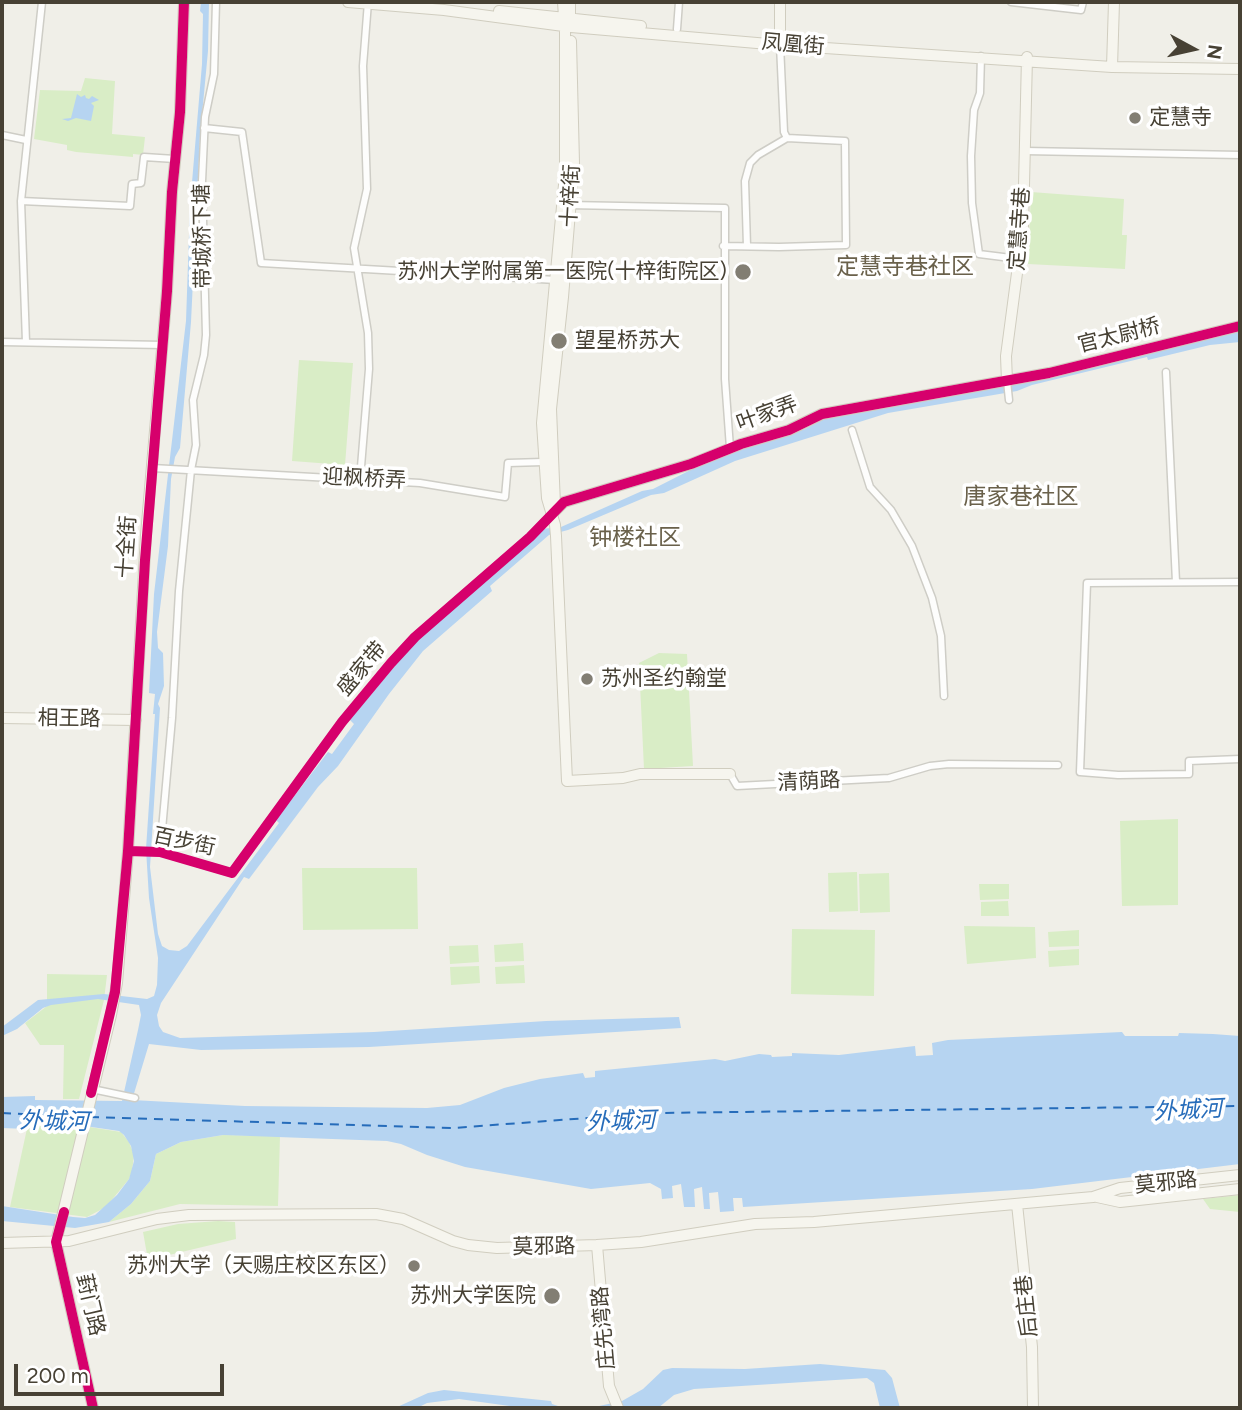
<!DOCTYPE html>
<meta charset="utf-8">
<style>
body{margin:0}
#map{position:relative;width:1242px;height:1410px;overflow:hidden;background:#f0efe8;font-family:Figtree,sans-serif}
canvas{display:block}
.frame{position:absolute;inset:0;border:4px solid #474134;pointer-events:none}
.north{position:absolute;left:1158px;top:14px;width:70px;height:70px;-webkit-text-stroke:5px #fff;paint-order:stroke;rotate:98deg;font-size:19px;font-weight:700;line-height:28px;text-align:center;color:#474134}
.north::after{content:'';display:block;margin:auto;width:24px;height:32px;background:#474134;clip-path:polygon(50% 0,100% 100%,50% 72%,0 100%)}
.scale{position:absolute;left:14px;top:1364px;width:210px;height:32px;box-sizing:border-box;border:4px solid #474134;border-top:0;padding-left:9px;font-size:21px;line-height:24px;white-space:nowrap;color:#474134;-webkit-text-stroke:5px #fff;paint-order:stroke}
</style>
<div id="map">
<canvas width="1242" height="1410"></canvas>
<div class="frame"></div>
<div class="north">N</div>
<div class="scale">200 m</div>
</div>
<script>
const context = document.querySelector('canvas').getContext('2d');
context.lineJoin = 'round';
function paint(path, color) {
  context.fillStyle = color;
  context.fill(path, 'evenodd');
}
function poly(rows) {
  const path = new Path2D();
  for (const r of rows) {
    path.moveTo(r[0], r[1]);
    for (let i = 2; i < r.length; i += 2) path.lineTo(r[i], r[i + 1]);
  }
  return path;
}
function trace(path, color, width, dash) {
  context.strokeStyle = color;
  context.lineWidth = width;
  context.lineCap = dash ? 'butt' : 'round';
  context.setLineDash(dash || []);
  context.stroke(path);
}
function drawText(font, color, halo, rows, align = 'center') {
  context.font = font + ' Figtree,"Noto Sans SC",sans-serif';
  context.lineWidth = 7;
  context.setLineDash([]);
  context.textBaseline = 'middle';
  context.strokeStyle = halo;
  context.fillStyle = color;
  for (const [text, x, y, turn = 0] of rows) {
    context.save();
    context.translate(x, y);
    context.rotate((+turn || 0) * Math.PI / 180);
    context.textAlign = isNaN(turn) ? turn : align;
    if (halo) context.strokeText(text, 0, 0);
    context.fillText(text, 0, 0);
    context.restore();
  }
}
paint(poly([
 [85,78,115,81,112,134,145,137,143,155,133,154,133,157,76,152,67,150,67,145,34,139,40,90,81,91],
 [1031,192,1124,199,1122,235,1127,235,1125,269,1028,264],
 [299,360,353,363,345,465,292,461],
 [659,653,687,654,693,766,644,769,639,663],
 [1178,819,1178,905,1122,906,1120,821],
 [302,868,417,868,418,929,303,930],
 [857,872,858,911,829,912,828,873],
 [889,873,890,912,860,913,859,874],
 [979,884,1009,884,1009,899,980,900],
 [1008,901,1009,916,981,916,981,902],
 [964,926,1035,927,1036,958,967,964],
 [792,929,875,930,874,996,791,994],
 [1079,930,1079,946,1049,947,1048,932],
 [523,943,524,961,495,962,494,945],
 [478,945,479,962,450,964,449,946],
 [1079,949,1079,965,1049,967,1048,951],
 [524,965,525,983,496,984,495,967],
 [479,966,480,983,451,985,450,967],
 [47,974,107,975,104,1000,79,1099,63,1099,64,1045,40,1045,25,1023,47,1006],
 [28,1124,77,1125,121,1132,129,1142,134,1155,132,1172,129,1179,106,1207,87,1217,10,1207],
 [223,1135,280,1136,278,1206,180,1204,109,1222,131,1204,150,1181,156,1154,181,1142],
 [1240,1195,1240,1212,1210,1209,1203,1199],
 [218,1221,235,1222,236,1239,148,1260,143,1232,178,1224]
]), '#d9edc6');
paint(poly([
 [201,2,209,2,208,51,200,136,191,322,180,448,175,457,171,479,168,546,157,632,158,648,163,653,164,686,158,704,160,708,150,867,158,934,162,946,169,950,179,951,187,946,279,823,276,820,328,752,332,754,354,724,348,718,361,701,364,703,408,650,435,624,506,563,541,529,561,527,642,491,653,489,724,453,805,429,826,418,869,407,1240,331,1240,342,1210,345,1148,360,1147,357,1032,385,1017,391,888,413,735,461,664,493,651,495,568,530,549,535,490,586,492,591,423,651,389,694,338,766,318,787,249,879,244,877,161,1003,157,1015,159,1026,163,1032,180,1038,374,1032,546,1021,679,1017,681,1028,369,1047,201,1050,149,1044,132,1100,245,1106,427,1108,460,1105,504,1088,540,1079,583,1073,585,1078,595,1077,595,1071,715,1059,725,1061,759,1054,771,1055,772,1057,792,1056,792,1053,839,1055,915,1046,916,1056,933,1055,932,1043,948,1040,1122,1032,1125,1036,1178,1036,1179,1033,1213,1034,1240,1036,1240,1164,1032,1189,743,1207,742,1198,733,1198,734,1211,720,1212,718,1192,709,1193,710,1209,704,1209,702,1187,694,1189,695,1207,684,1207,681,1184,672,1186,673,1198,662,1199,661,1189,650,1183,591,1189,465,1167,427,1155,401,1144,387,1141,223,1135,181,1142,156,1154,150,1181,131,1204,109,1222,75,1228,2,1221,2,1206,73,1217,85,1218,95,1215,117,1195,129,1179,134,1161,131,1146,124,1135,119,1131,71,1124,28,1124,27,1129,2,1128,2,1097,35,1096,35,1100,122,1101,138,1030,141,1015,139,1005,98,999,51,1005,43,1008,17,1029,2,1036,2,1027,38,1000,104,994,147,999,154,996,157,985,158,958,149,898,146,849,155,714,153,714,155,694,149,693,154,594,186,321,190,206,202,64,203,14,200,11],
 [77,94,81,97,85,95,86,98,89,99,92,96,99,100,91,103,94,106,91,121,76,118,68,121,62,119,71,118],
 [820,1364,885,1370,892,1378,900,1408,880,1408,874,1383,867,1378,694,1389,674,1395,658,1408,590,1408,622,1401,643,1389,663,1370,672,1368,745,1369],
 [444,1390,551,1401,552,1404,561,1407,586,1408,524,1408,459,1399,427,1403,417,1408,395,1408,428,1393]
]), '#b6d4f1');
trace(poly([
 [2,1113,81,1117],
 [90,1117,453,1128,655,1113,1240,1106]
]), '#266cba', 2, [9, 7]);
const street = poly([
 [1011,2,1081,10,1083,2],
 [677,29,679,2],
 [981,56,980,93,974,110,971,156,972,203,979,254,1019,259],
 [204,128,242,132,261,263,556,280],
 [2,135,26,140],
 [1025,151,1240,155],
 [21,201,130,206,132,184,141,183,144,157,175,159],
 [568,205,725,208,725,379,730,448],
 [723,246,779,247,846,245,845,141,787,138,784,132,780,45],
 [747,246,745,181,750,163,758,155,787,138],
 [2,342,163,345],
 [26,342,21,201,42,2],
 [1166,372,1176,582],
 [1007,381,1009,400],
 [852,430,870,487,891,510,912,546,932,598,941,636,944,696],
 [152,468,420,483,505,497,508,463,543,462],
 [360,479,369,369,368,333,354,248,367,189,363,66,368,2],
 [1240,582,1087,583,1080,772,1118,775,1189,774,1189,761,1240,759],
 [730,774,737,786,889,778,930,766,949,764,1058,765],
 [128,851,160,852,232,873,342,722,391,663,415,637,530,537,551,515],
 [160,852,172,718,179,591,191,470,196,445,193,400,204,355,206,335,202,181,205,117,214,74,216,2],
 [92,1089,135,1098]
]);
const secondary = poly([
 [348,2,444,10,571,27,780,45,1112,67,1240,69],
 [563,2,565,31,565,174,542,423,547,498,555,525,556,536,567,781,623,778,640,774,730,774],
 [570,2,570,22],
 [499,11,641,26],
 [780,39,780,2],
 [1112,67,1114,2],
 [1007,381,1006,356,1023,228,1027,57],
 [553,510,555,505,551,409,563,297,574,163,571,41],
 [551,515,564,502,691,464,741,444,789,430,822,414,1049,373,1240,326],
 [2,718,136,720],
 [1097,1197,1120,1202,1240,1189],
 [1017,1204,1032,1347,1033,1408],
 [2,1243,69,1241,157,1219,189,1215,376,1214,403,1219,453,1241,468,1245,497,1248,597,1245,641,1242,755,1224,814,1222,1093,1197,1120,1188,1240,1175],
 [597,1245,609,1386,618,1408],
 [93,1408,56,1242,111,1015,117,983,128,851,146,535,167,291,172,192,180,112,184,2]
]);
trace(street, '#cecdc6', 9);
trace(secondary, '#d0cdbf', 12);
trace(street, '#fdfdfc', 6);
trace(secondary, '#f6f5ee', 10);
trace(poly([
 [128,851,160,852,232,873,342,722,391,663,415,637,530,537,564,502,691,464,741,444,789,430,822,414,1049,373,1240,326],
 [91,1093,115,992,128,851,145,560,167,291,172,192,180,112,184,2],
 [64,1212,56,1242,93,1408]
]), '#d6006c', 10);
for (const [x, y, r, color] of [
 [1135,118,7,"#827e73"],
 [743,272,9,"#827e73"],
 [559,341,9,"#827e73"],
 [587,679,7,"#827e73"],
 [414,1266,7,"#827e73"],
 [552,1296,9,"#827e73"]
]) {
  const dot = new Path2D();
  dot.arc(x, y, r, 0, 2 * Math.PI);
  context.fillStyle = color;
  context.fill(dot);
  trace(dot, '#fff', 2.5);
}
drawText('21px', '#474134', '#fff', [
 ["凤凰街",793,45,5],
 ["十梓街",571,196,-87],
 ["定慧寺巷",1020,229,-86],
 ["带城桥下塘",203,236,-91],
 ["官太尉桥",1119,336,-14],
 ["叶家弄",767,414,-20],
 ["迎枫桥弄",364,479,3],
 ["十全街",127,547,-86],
 ["盛家带",362,669,-50],
 ["相王路",69,719,1],
 ["清荫路",809,782,-3],
 ["百步街",184,842,12],
 ["莫邪路",1166,1183,-6],
 ["莫邪路",544,1247,-1],
 ["葑门路",90,1305,77],
 ["后庄巷",1027,1306,-96],
 ["庄先湾路",604,1328,-95]
]);
drawText('21px', '#474134', '#fff', [
 ["定慧寺",1149,118],
 ["苏州大学附属第一医院(十梓街院区)",727,272,"right"],
 ["望星桥苏大",575,341],
 ["苏州圣约翰堂",601,679],
 ["苏州大学（天赐庄校区东区）",400,1266,"right"],
 ["苏州大学医院",536,1296,"right"]
], 'left');
drawText('23px', '#6a614b', '#fff', [
 ["定慧寺巷社区",905,267],
 ["唐家巷社区",1021,497],
 ["钟楼社区",635,538]
]);
drawText('italic 23px', '#266cba', '#fff', [
 ["外城河",1188,1111,-3],
 ["外城河",54,1122,1],
 ["外城河",621,1122,-2]
]);
</script>
